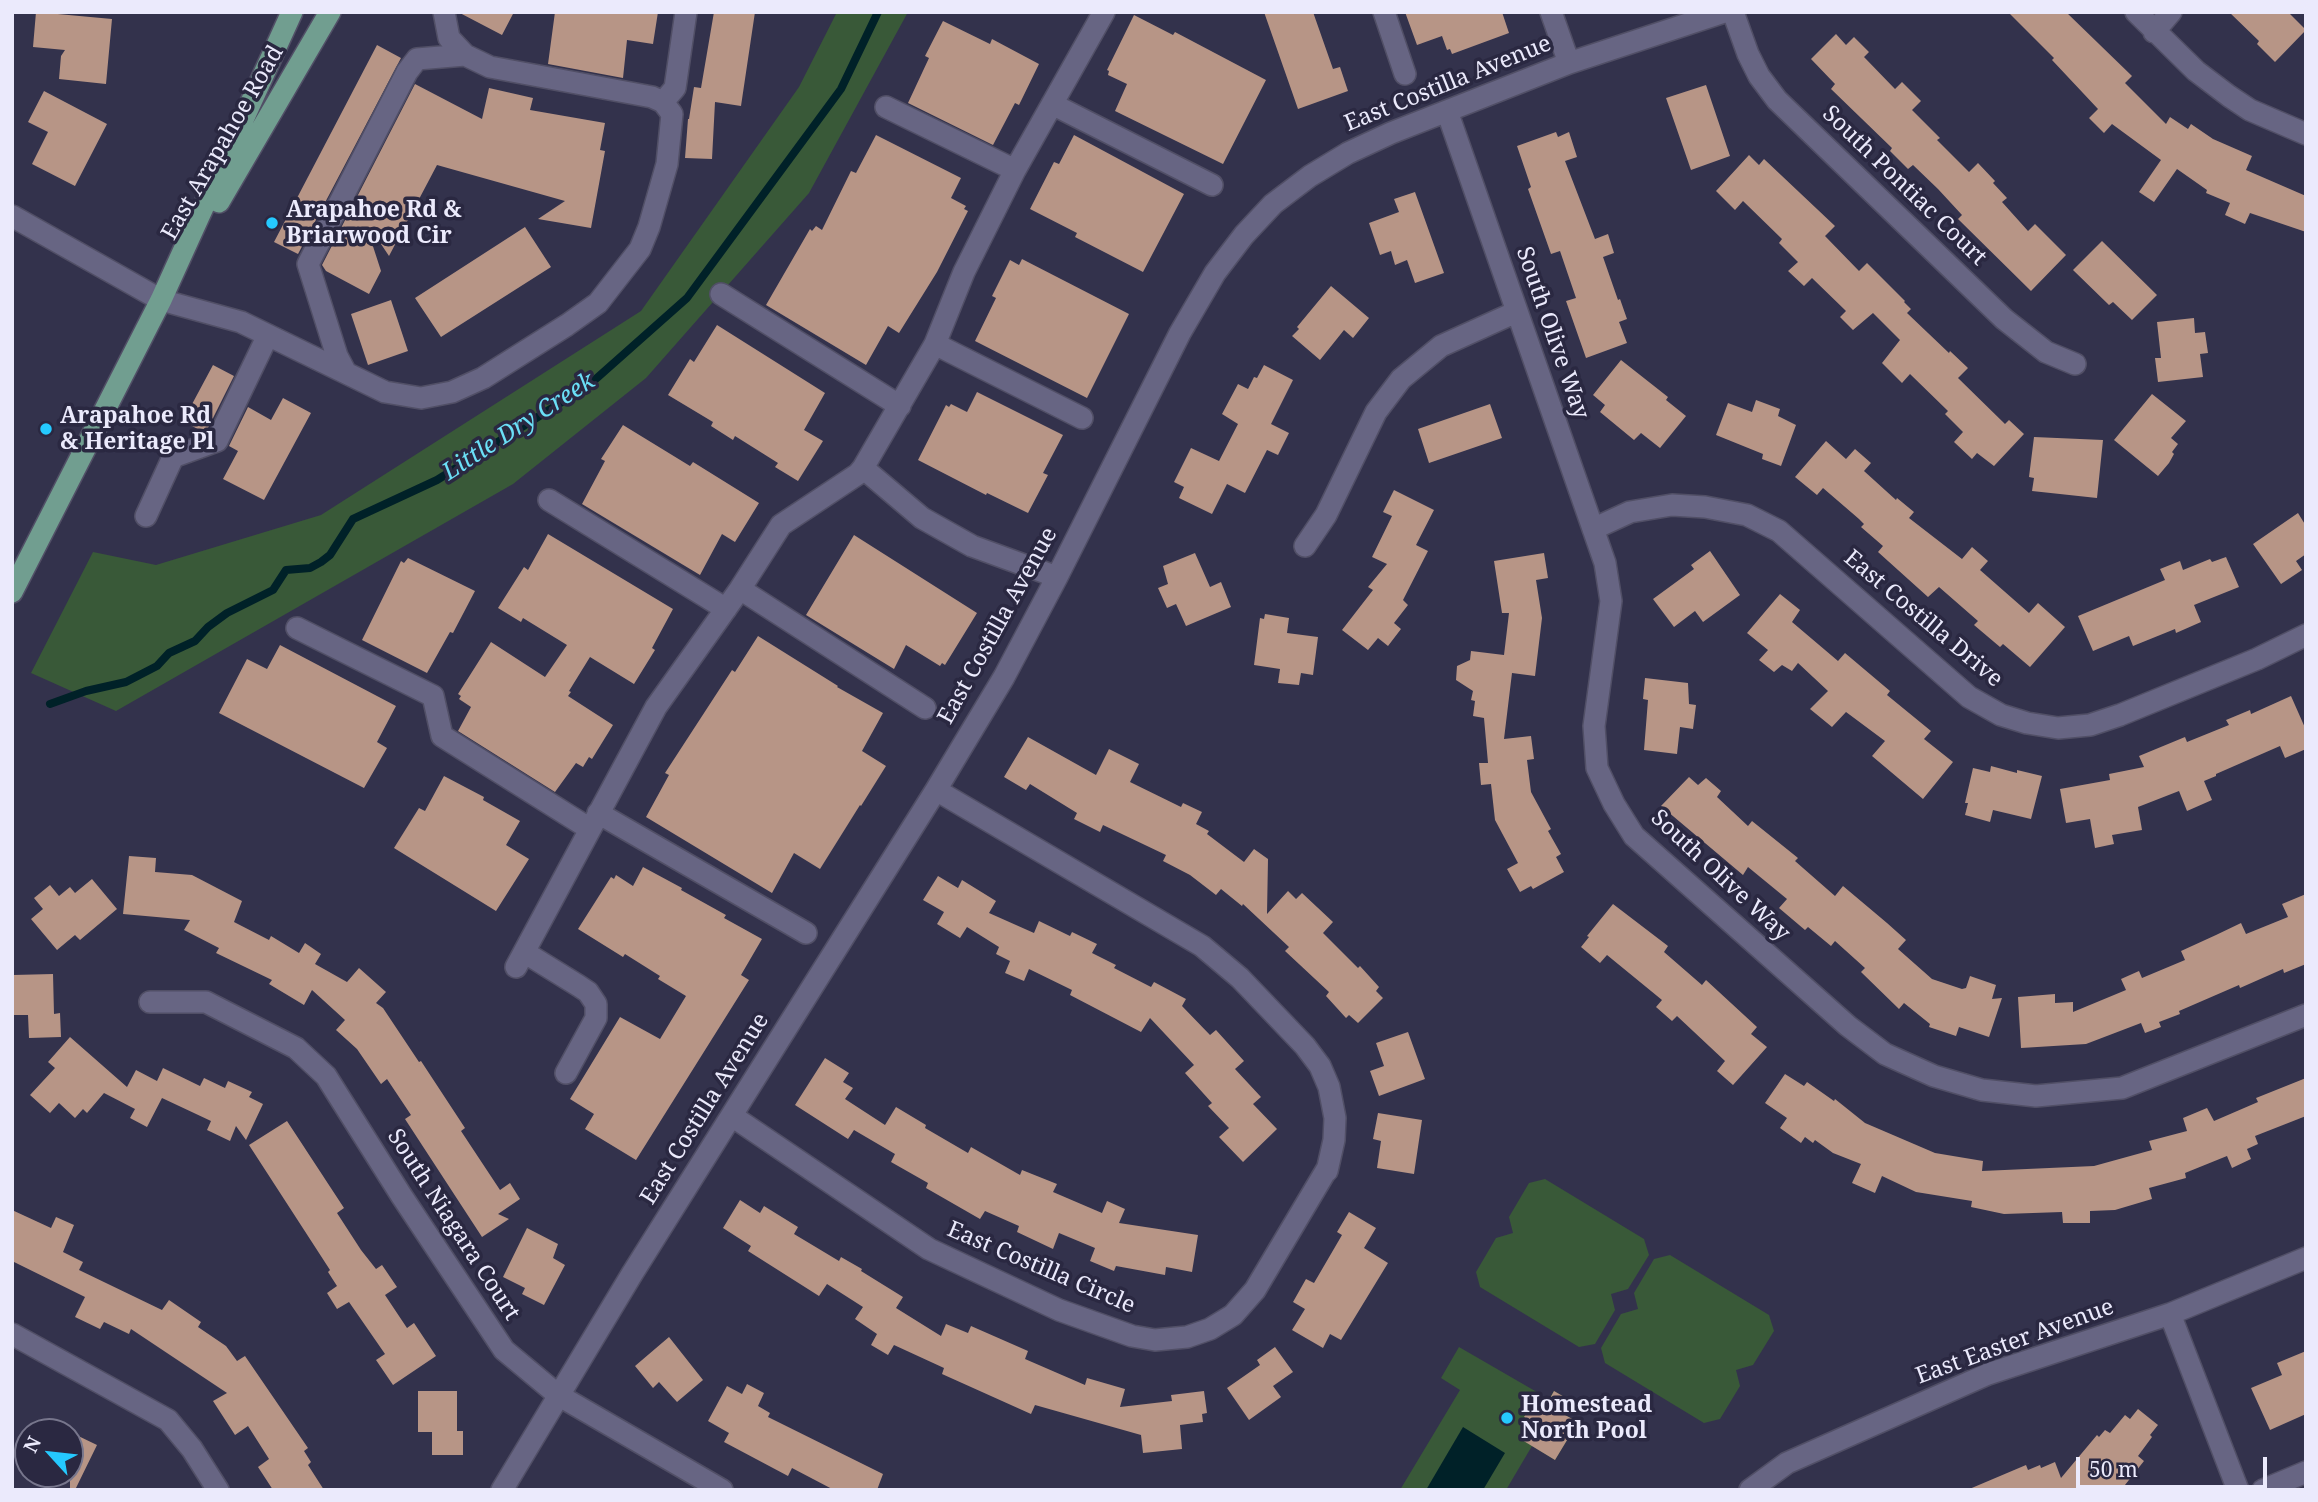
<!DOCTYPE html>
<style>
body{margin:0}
#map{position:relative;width:2318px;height:1502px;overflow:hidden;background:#33324c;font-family:"Noto Serif",serif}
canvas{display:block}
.frame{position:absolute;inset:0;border:14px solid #ebeafc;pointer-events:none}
.north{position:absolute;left:14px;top:1418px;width:70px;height:70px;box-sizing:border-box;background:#2a2841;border:2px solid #77768c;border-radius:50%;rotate:297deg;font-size:19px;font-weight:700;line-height:28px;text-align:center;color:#ebeafc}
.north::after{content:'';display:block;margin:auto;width:24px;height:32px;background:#25c9fe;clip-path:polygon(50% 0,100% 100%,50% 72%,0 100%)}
.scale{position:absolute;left:2076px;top:1457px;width:191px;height:32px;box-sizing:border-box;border:4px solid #ebeafc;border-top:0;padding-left:9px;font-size:21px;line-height:24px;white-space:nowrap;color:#ebeafc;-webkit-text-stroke:5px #2a2841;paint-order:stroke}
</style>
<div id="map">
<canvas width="2318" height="1502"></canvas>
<div class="frame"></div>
<div class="north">N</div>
<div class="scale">50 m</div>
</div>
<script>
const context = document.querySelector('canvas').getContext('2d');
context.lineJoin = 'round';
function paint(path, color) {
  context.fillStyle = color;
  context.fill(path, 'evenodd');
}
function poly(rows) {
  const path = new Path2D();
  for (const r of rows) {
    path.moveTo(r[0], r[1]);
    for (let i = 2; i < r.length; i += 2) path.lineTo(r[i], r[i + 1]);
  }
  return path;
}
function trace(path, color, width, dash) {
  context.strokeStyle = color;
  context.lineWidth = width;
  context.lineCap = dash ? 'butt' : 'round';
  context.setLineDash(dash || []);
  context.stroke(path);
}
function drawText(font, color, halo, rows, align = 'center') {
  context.font = font + ' "Noto Serif",serif';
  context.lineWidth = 7;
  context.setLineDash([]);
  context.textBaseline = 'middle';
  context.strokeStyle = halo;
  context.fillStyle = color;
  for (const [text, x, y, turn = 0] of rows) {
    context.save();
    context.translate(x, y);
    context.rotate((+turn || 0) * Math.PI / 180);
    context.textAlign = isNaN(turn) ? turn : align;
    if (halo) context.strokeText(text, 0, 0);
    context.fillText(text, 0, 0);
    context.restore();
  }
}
paint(poly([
 [837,12,908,12,809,193,646,378,513,484,116,711,31,673,93,552,156,565,321,515,641,311,799,87],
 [1545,1179,1644,1239,1649,1255,1628,1289,1611,1294,1615,1310,1595,1344,1579,1347,1480,1287,1476,1272,1496,1238,1513,1233,1509,1217,1529,1183],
 [1670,1255,1769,1315,1774,1331,1753,1365,1736,1370,1740,1386,1720,1419,1704,1423,1605,1363,1601,1348,1621,1314,1638,1309,1634,1293,1654,1259],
 [1459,1347,1542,1395,1540,1399,1547,1402,1554,1391,1573,1402,1565,1415,1578,1422,1555,1460,1532,1446,1506,1490,1400,1490,1460,1390,1441,1378]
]), '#395938');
paint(poly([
 [1463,1427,1505,1453,1483,1490,1426,1490]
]), '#002128');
trace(poly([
 [50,704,86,691,126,682,157,666,169,653,195,641,208,627,227,613,273,590,286,570,310,568,321,562,330,555,353,519,437,480,589,385,687,298,841,89,878,12]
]), '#002128', 8);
paint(poly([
 [36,12,112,19,106,84,59,79,61,56,65,50,33,47],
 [458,12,514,12,502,35],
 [555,12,658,12,653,44,627,40,623,78,548,64],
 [714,12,755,12,741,106,715,102,712,159,685,158,688,119,689,119,694,87,701,88],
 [1264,12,1313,12,1333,69,1340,67,1348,91,1298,109],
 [1405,12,1502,12,1509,33,1452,54,1450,49,1447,50,1442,36,1417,45],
 [2008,12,2066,12,2132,76,2125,83,2166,124,2170,117,2188,129,2191,124,2213,139,2252,156,2246,170,2306,196,2306,232,2250,213,2245,224,2225,215,2230,203,2206,193,2207,190,2177,169,2154,202,2139,192,2161,160,2112,124,2104,133,2089,118,2098,109,2052,60,2054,58],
 [2229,12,2288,12,2306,30,2275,62,2257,44,2259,41],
 [1134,15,1173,35,1175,32,1266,80,1223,164,1115,111,1127,84,1108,75,1109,71,1107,70],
 [943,21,990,44,992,39,1039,64,1019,105,1015,103,993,145,908,103,929,58,925,56],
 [1836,34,1846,45,1854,37,1869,52,1864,57,1895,89,1902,82,1921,101,1912,110,1940,138,1937,140,1969,172,1978,163,1995,181,1993,183,2007,198,2002,202,2028,231,2035,224,2066,255,2031,291,1958,219,1962,215,1938,189,1913,165,1908,169,1890,151,1892,148,1831,89,1835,84,1811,59],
 [377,45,401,58,298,254,274,242],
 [415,84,482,119,489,88,533,98,530,110,605,123,600,150,605,151,591,228,538,219,565,201,437,165,389,256,373,232,369,234,381,271,369,294,326,271,322,265],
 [1706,85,1730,156,1691,170,1666,98],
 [44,91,107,124,75,186,32,164,48,132,28,122],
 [1556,132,1558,137,1569,132,1577,157,1565,161,1595,239,1608,234,1614,253,1603,257,1618,300,1620,299,1627,319,1619,322,1627,343,1586,358,1566,301,1576,298,1560,251,1551,254,1528,189,1531,187,1517,146],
 [876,135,961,178,951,198,966,206,964,209,968,211,937,272,899,333,888,326,866,365,766,305,810,229,812,231,816,226,822,230,851,171,856,173],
 [1074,135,1184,194,1143,272,1075,237,1077,233,1030,209,1054,162,1059,164],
 [1749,155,1759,165,1764,159,1835,226,1825,236,1859,271,1867,263,1905,301,1904,302,1911,309,1907,313,1949,353,1950,351,1968,368,1958,378,2005,424,2009,420,2024,434,1994,466,1977,453,1972,459,1954,442,1963,432,1945,414,1948,411,1910,374,1902,383,1882,363,1900,340,1873,313,1853,330,1840,317,1846,311,1812,278,1804,286,1788,271,1798,262,1779,243,1782,239,1743,201,1735,210,1716,191],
 [1415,192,1444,273,1415,283,1407,260,1395,265,1391,251,1380,255,1369,223,1399,212,1394,199],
 [525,227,551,267,441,337,415,298],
 [2102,241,2157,295,2132,320,2113,302,2109,305,2073,270],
 [1022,259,1129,314,1087,398,975,341,996,298,992,296,1010,260,1019,265],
 [1331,286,1369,318,1353,338,1344,330,1320,360,1292,336,1299,329,1297,327],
 [391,300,408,351,368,365,351,314],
 [2194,318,2195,333,2205,332,2208,353,2200,354,2203,377,2158,382,2155,358,2161,358,2157,322],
 [717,325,825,393,804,430,823,441,798,481,775,467,778,463,735,436,733,440,711,426,713,422,668,395,690,359,694,362],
 [1621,360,1668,397,1666,400,1686,416,1660,448,1641,433,1634,440,1600,412,1605,405,1593,395],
 [213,365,234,376,207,430,203,432,183,421],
 [1264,365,1293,380,1271,424,1289,433,1278,455,1267,450,1245,493,1227,484,1212,514,1179,498,1184,487,1174,482,1191,448,1219,461,1238,424,1222,414,1238,384,1248,389,1254,377,1257,378],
 [977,392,1063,435,1043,473,1048,475,1028,513,987,493,986,495,918,460,946,405,949,407,951,404,967,412],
 [2152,394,2186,421,2171,438,2178,444,2172,452,2174,454,2169,463,2158,476,2114,440],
 [283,398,311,413,264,500,223,479,238,451,229,446,248,407,271,420],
 [1756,400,1780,409,1778,416,1796,425,1781,466,1762,459,1763,454,1716,435,1728,403,1752,412],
 [1490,404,1502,438,1429,463,1418,429],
 [623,425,690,466,693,462,759,503,735,542,722,534,700,575,582,504,605,461,601,459],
 [2034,437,2103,440,2097,498,2032,491,2034,478,2029,477],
 [1826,441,1846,459,1855,449,1871,463,1864,471,1896,500,1897,498,1914,512,1909,518,1962,559,1972,547,1988,561,1980,570,2029,613,2038,603,2065,627,2030,667,2003,644,2000,647,1974,625,1978,621,1939,587,1928,597,1878,552,1883,546,1861,527,1864,524,1859,519,1823,488,1817,495,1795,477],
 [1394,490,1434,510,1416,545,1428,551,1403,600,1408,605,1394,623,1401,629,1388,646,1378,638,1368,650,1342,630,1373,590,1368,587,1387,564,1372,557,1392,516,1383,512],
 [2298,513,2306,526,2306,554,2296,561,2302,570,2281,584,2253,544],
 [548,534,673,609,652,648,655,650,634,684,590,657,569,691,571,692,568,696,613,725,592,759,589,757,583,767,576,763,555,792,458,731,471,707,459,699,461,696,458,694,491,642,545,677,567,645,523,618,521,622,498,608,524,567,528,570],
 [854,535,977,613,945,665,942,663,940,666,906,645,894,669,806,615],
 [1710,551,1740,595,1703,622,1695,611,1674,627,1653,599,1694,569,1691,565],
 [1195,553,1210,587,1221,582,1231,607,1186,626,1176,604,1167,608,1158,588,1168,584,1163,566],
 [1544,553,1548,578,1536,580,1542,618,1535,676,1512,673,1504,739,1531,736,1534,759,1527,760,1531,792,1551,829,1548,831,1561,854,1556,857,1564,872,1533,889,1531,886,1520,892,1507,869,1518,863,1495,820,1491,784,1481,785,1479,763,1488,763,1484,718,1473,716,1475,701,1471,700,1473,691,1456,680,1457,666,1470,660,1471,651,1504,655,1509,613,1502,613,1494,561],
 [2226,557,2239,587,2194,605,2201,622,2176,633,2175,629,2133,646,2129,636,2093,651,2078,616,2165,580,2160,569,2180,561,2183,570,2210,559,2212,562],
 [408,558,475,591,453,633,450,632,427,673,362,640,401,561,404,563],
 [1780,594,1800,610,1792,622,1838,661,1845,653,1890,691,1887,695,1931,731,1924,739,1953,762,1923,799,1872,756,1885,741,1846,712,1832,727,1810,709,1828,691,1798,663,1792,671,1782,665,1774,672,1759,660,1768,650,1747,633],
 [1265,614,1289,618,1287,633,1318,637,1313,675,1301,673,1299,685,1278,683,1280,669,1254,665,1260,618,1264,619],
 [758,636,838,686,837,687,883,713,862,751,886,766,861,806,860,805,820,869,794,853,772,893,646,817,669,775,665,773,732,670,735,672],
 [280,645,396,706,377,742,387,748,364,788,219,713,247,659,267,669],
 [1645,678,1688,683,1689,704,1696,705,1693,729,1680,727,1677,754,1644,750,1648,700,1643,699],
 [2291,696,2306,730,2306,749,2285,758,2280,746,2216,774,2216,776,2204,781,2212,800,2187,811,2179,791,2138,807,2142,830,2112,835,2114,844,2095,848,2090,819,2066,823,2060,789,2110,780,2109,774,2144,767,2139,756,2185,737,2187,742,2229,725,2226,720,2250,710,2251,714],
 [1028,737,1096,775,1109,749,1139,764,1130,782,1181,807,1183,803,1202,812,1196,824,1209,831,1207,834,1244,862,1254,849,1268,859,1267,914,1288,891,1296,899,1302,893,1333,922,1323,933,1358,968,1360,966,1379,987,1376,991,1383,998,1358,1023,1349,1015,1346,1018,1326,996,1329,992,1285,951,1289,947,1243,904,1242,906,1221,889,1216,895,1190,875,1163,861,1166,855,1103,825,1100,832,1074,819,1077,813,1030,784,1026,790,1004,777],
 [1991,766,2017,773,2017,770,2042,776,2031,819,1993,810,1990,822,1965,815,1968,803,1965,803,1973,768,1990,772],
 [444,776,484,797,483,800,520,821,506,845,529,859,496,911,394,848,419,808,425,811],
 [1689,777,1698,785,1706,778,1721,791,1717,797,1748,826,1752,821,1798,858,1795,861,1835,896,1843,886,1887,923,1906,940,1898,949,1932,979,1962,989,1966,988,1970,976,1996,985,1992,999,2002,998,1989,1037,1959,1027,1956,1036,1929,1027,1930,1024,1904,1003,1899,1009,1861,972,1865,968,1835,941,1831,946,1808,927,1805,930,1779,908,1787,899,1748,867,1743,875,1661,806],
 [129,856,156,858,155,872,192,875,242,901,234,922,269,940,271,936,299,953,305,943,321,954,315,964,347,982,359,968,386,992,376,1003,383,1008,419,1062,421,1061,465,1128,461,1131,500,1190,510,1183,520,1199,498,1214,509,1219,482,1237,405,1119,411,1115,387,1079,381,1084,357,1049,336,1030,345,1020,312,990,304,1005,269,984,272,980,216,953,219,948,184,930,190,920,123,914],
 [643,867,682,888,681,890,726,915,724,918,762,939,741,975,749,980,636,1160,585,1129,594,1114,570,1099,620,1017,660,1039,686,996,658,979,660,976,625,954,623,957,578,929,611,877,614,879,616,875,633,886],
 [938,876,958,888,962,880,996,901,989,913,1034,933,1039,921,1070,936,1072,932,1097,944,1092,953,1116,965,1114,968,1151,987,1154,982,1186,999,1182,1006,1210,1035,1216,1030,1244,1061,1235,1069,1261,1097,1253,1104,1277,1129,1243,1162,1219,1137,1229,1128,1208,1106,1212,1103,1185,1073,1194,1065,1150,1018,1141,1032,1070,995,1072,990,1029,969,1024,981,1005,973,1010,961,996,954,999,947,967,927,960,938,937,924,944,912,923,900],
 [92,879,117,909,80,940,75,935,57,950,31,919,43,909,34,898,50,885,59,896,70,887,75,893],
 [2306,894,2306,964,2284,973,2283,969,2240,988,2239,985,2179,1011,2180,1014,2159,1022,2161,1027,2145,1033,2141,1023,2086,1044,2021,1048,2018,997,2055,994,2055,1003,2073,1002,2073,1012,2126,990,2121,979,2139,971,2142,978,2185,960,2181,951,2216,935,2241,923,2246,934,2288,917,2282,904],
 [1613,904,1668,946,1664,952,1702,985,1706,980,1757,1027,1751,1034,1767,1047,1733,1085,1717,1071,1725,1061,1677,1016,1672,1021,1656,1007,1662,1000,1607,955,1600,963,1581,947,1589,937,1587,936],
 [53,974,54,1014,60,1013,61,1037,29,1038,28,1015,14,1015,13,975],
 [1408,1032,1425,1079,1379,1096,1370,1071,1384,1066,1376,1043],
 [70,1037,127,1087,136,1070,157,1081,163,1068,200,1086,204,1078,225,1088,228,1081,252,1092,249,1097,263,1104,246,1140,236,1126,230,1141,207,1130,211,1121,162,1098,147,1127,130,1118,135,1109,104,1093,87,1113,83,1109,75,1118,59,1103,50,1113,30,1095,55,1068,48,1062],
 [825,1058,849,1073,843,1082,853,1088,845,1099,885,1125,896,1107,926,1125,925,1128,968,1153,971,1147,1020,1175,1022,1170,1057,1184,1053,1192,1102,1213,1107,1201,1125,1209,1119,1223,1198,1235,1192,1272,1166,1267,1165,1275,1116,1266,1114,1271,1090,1261,1095,1248,1059,1233,1053,1249,1017,1232,1019,1226,985,1211,980,1219,926,1188,928,1183,891,1162,895,1154,854,1130,848,1139,795,1105],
 [1785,1074,1804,1086,1807,1082,1834,1101,1835,1099,1865,1123,1935,1153,1983,1161,1982,1171,2094,1166,2152,1150,2149,1141,2187,1131,2183,1118,2207,1108,2214,1121,2258,1102,2256,1098,2306,1078,2306,1116,2255,1136,2258,1144,2247,1149,2251,1159,2232,1168,2227,1156,2185,1173,2186,1178,2149,1188,2152,1199,2115,1210,2090,1211,2090,1223,2063,1223,2062,1212,2004,1214,1971,1207,1972,1201,1916,1192,1882,1176,1875,1193,1852,1183,1861,1164,1833,1153,1815,1140,1813,1143,1805,1137,1801,1143,1780,1128,1787,1118,1765,1103],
 [1378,1113,1422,1120,1414,1174,1377,1168,1381,1141,1373,1139],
 [287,1121,344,1208,337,1213,361,1250,376,1269,382,1265,397,1287,385,1295,407,1328,414,1323,436,1356,393,1385,376,1360,385,1354,349,1302,337,1309,327,1293,337,1286,328,1272,330,1270,249,1145],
 [740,1200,760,1213,764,1206,798,1227,794,1234,839,1261,841,1257,862,1269,861,1271,903,1297,896,1308,941,1336,946,1324,968,1333,971,1326,1028,1351,1025,1359,1085,1385,1087,1378,1125,1389,1120,1407,1172,1401,1171,1395,1204,1391,1207,1413,1202,1414,1203,1422,1180,1425,1182,1449,1143,1453,1141,1435,1035,1405,1031,1414,942,1374,944,1368,894,1345,888,1355,871,1345,877,1334,855,1319,863,1307,827,1284,819,1296,748,1251,751,1246,723,1228],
 [12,1210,51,1228,56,1217,74,1225,63,1252,83,1262,79,1270,162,1310,169,1300,201,1322,198,1327,226,1346,237,1361,245,1356,308,1448,304,1451,311,1462,308,1465,324,1490,273,1490,258,1467,269,1459,248,1426,235,1435,213,1401,227,1393,131,1329,129,1334,104,1322,100,1329,75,1317,85,1297,12,1261],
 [1349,1212,1376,1228,1364,1248,1388,1263,1341,1340,1330,1334,1323,1348,1292,1330,1305,1309,1293,1302,1306,1279,1314,1283,1342,1235,1337,1232],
 [527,1228,558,1244,553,1258,565,1265,544,1305,522,1294,525,1288,503,1277],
 [669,1337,703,1380,677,1402,659,1382,653,1388,635,1366],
 [1275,1347,1293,1372,1273,1386,1281,1397,1249,1420,1227,1388,1260,1365,1257,1360],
 [2306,1351,2306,1414,2270,1430,2251,1388,2282,1375,2277,1363],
 [747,1384,764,1393,758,1406,770,1413,768,1417,883,1474,877,1490,834,1490,792,1468,788,1476,724,1442,729,1433,708,1421,727,1386,742,1394],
 [418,1391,457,1391,457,1431,463,1431,463,1455,432,1455,432,1432,418,1432],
 [1554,1391,1573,1402,1565,1415,1578,1422,1555,1460,1522,1440,1533,1422,1524,1417,1536,1397,1548,1402],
 [2138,1409,2158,1425,2150,1435,2152,1437,2138,1456,2144,1461,2121,1490,1967,1490,2026,1465,2028,1470,2040,1465,2041,1468,2055,1462,2061,1478,2097,1435,2099,1437,2105,1430,2110,1433,2125,1415,2130,1419],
 [70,1432,97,1445,75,1490,70,1490]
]), '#b79586');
const minor = poly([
 [1384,12,1405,74],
 [1551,12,1569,63],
 [1733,12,1748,54,1759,76,1777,100,2004,319,2046,352,2075,364],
 [2136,12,2196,71,2229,96,2250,110,2306,134],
 [2154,32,2171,12],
 [663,102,675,88,686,12],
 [1052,104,1212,185],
 [886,107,1015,170],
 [1447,111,1605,563,1611,601,1594,726,1597,768,1614,804,1634,836,1848,1026,1885,1054,1934,1076,1982,1090,2036,1096,2122,1088,2306,1015],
 [12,216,161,300,241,322,385,392,421,398,452,392,483,378,567,325,598,303,640,249,649,227,667,164,672,114,663,102,652,97,490,67,465,55,449,38,444,12],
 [721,294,900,406],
 [935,344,1082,418],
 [346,373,337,356,308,264,407,72,417,59,465,55],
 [863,468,922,518,972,546,1057,577],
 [549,500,726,609],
 [146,516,173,457,217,441,268,335],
 [1593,529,1630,512,1672,505,1705,507,1747,515,1779,531,1969,697,2001,715,2027,723,2058,728,2090,725,2120,715,2257,659,2306,635],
 [1305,546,1326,515,1376,412,1401,379,1441,346,1516,312],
 [740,589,925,708],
 [297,628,433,696,442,736,590,829],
 [598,813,806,933],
 [524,952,579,986,588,992,596,1004,596,1018,566,1073],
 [516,967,656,707,740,589,781,525,858,474,863,468,935,344,964,272,1015,170,1104,12],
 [150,1002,206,1002,296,1048,326,1076,401,1195,504,1350,558,1395,722,1490],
 [732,1116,929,1249,1059,1310,1132,1336,1155,1340,1187,1337,1210,1329,1233,1315,1255,1290,1327,1169,1327,1171,1334,1140,1335,1118,1329,1087,1320,1066,1305,1046,1240,978,1202,946,936,790],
 [2170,1314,2238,1490],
 [12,1334,168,1420,192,1449,218,1490],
 [502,1490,632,1274,936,790,1004,677,1057,577,1180,333,1215,273,1244,235,1273,204,1310,176,1348,153,1391,133,1569,63,1724,12],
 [1750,1490,1787,1463,1988,1374,2170,1314,2306,1258],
 [2263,1490,2306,1472]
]);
const major = poly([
 [219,202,330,12],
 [12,592,161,300,292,12]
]);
trace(minor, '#514f66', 24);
trace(major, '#514f66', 24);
trace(minor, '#676583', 21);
trace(major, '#719e90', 21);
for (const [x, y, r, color] of [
 [272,223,7,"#25c9fe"],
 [46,429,7,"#25c9fe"],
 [1507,1418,7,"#25c9fe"]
]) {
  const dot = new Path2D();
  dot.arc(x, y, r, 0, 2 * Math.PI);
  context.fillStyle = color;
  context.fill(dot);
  trace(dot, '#2a2841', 2.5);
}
drawText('23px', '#ebeafc', '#2a2841', [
 ["East Costilla Avenue",1448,84,-22],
 ["East Arapahoe Road",223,143,-60],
 ["South Pontiac Court",1904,186,44],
 ["South Olive Way",1552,333,71],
 ["East Costilla Drive",1923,619,40],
 ["East Costilla Avenue",998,626,-61],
 ["South Olive Way",1720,876,43],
 ["East Costilla Avenue",705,1109,-58],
 ["South Niagara Court",453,1225,57],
 ["East Costilla Circle",1041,1268,23],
 ["East Easter Avenue",2015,1342,-20]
]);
drawText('bold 23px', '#ebeafc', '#2a2841', [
 ["Arapahoe Rd &",286,210],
 ["Briarwood Cir",286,236],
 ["Arapahoe Rd",60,416],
 ["& Heritage Pl",60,442],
 ["Homestead",1521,1405],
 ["North Pool",1521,1431]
], 'left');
drawText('italic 24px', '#6be0f7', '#2a2841', [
 ["Little Dry Creek",519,427,-33]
]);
</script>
